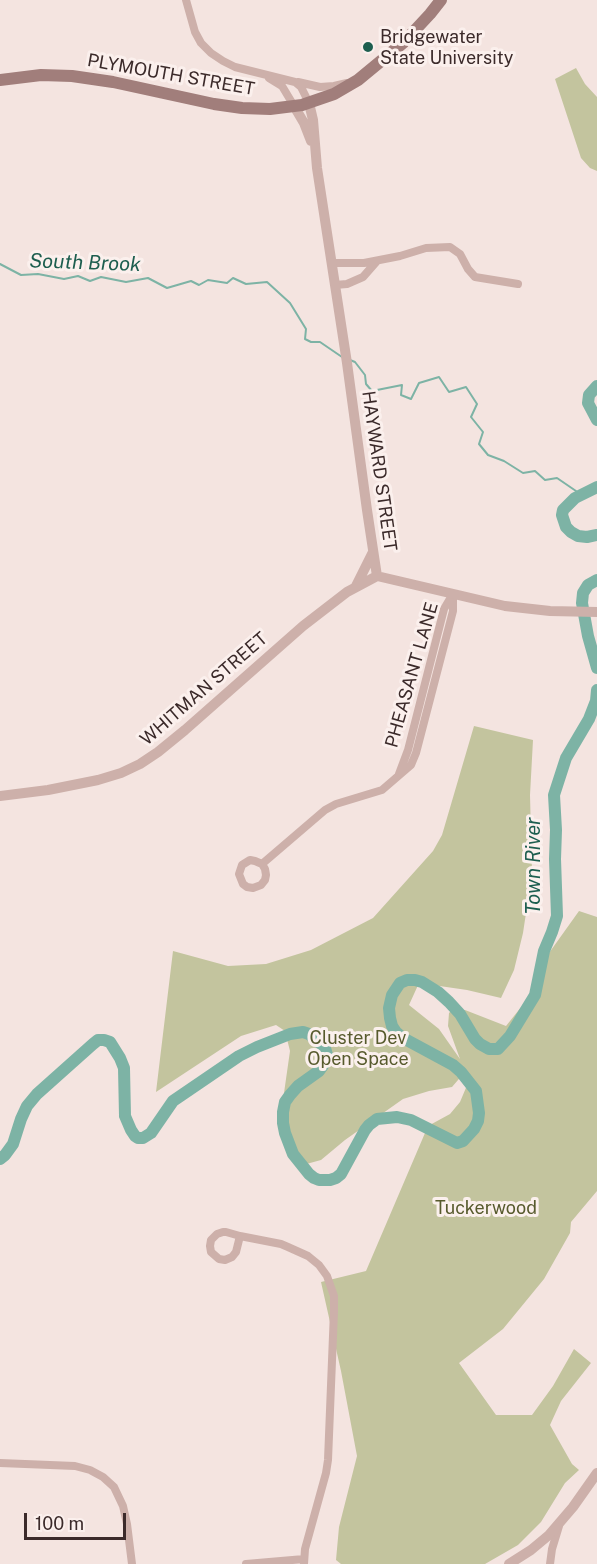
<!DOCTYPE html>
<style>
body{margin:0}
#map{position:relative;width:597px;height:1564px;overflow:hidden;background:#f4e4e0;font-family:"Public Sans",sans-serif}
canvas{display:block}
.scale{position:absolute;left:24px;top:1513px;width:102px;height:27px;box-sizing:border-box;border:3px solid #3b2a2a;border-top:0;padding-left:8px;font-size:18px;line-height:21px;white-space:nowrap;color:#3b2a2a;-webkit-text-stroke:4px #fbf0ed;paint-order:stroke}
</style>
<div id="map">
<canvas width="597" height="1564"></canvas>
<div class="scale">100 m</div>
</div>
<script>
const context = document.querySelector('canvas').getContext('2d');
context.lineJoin = 'round';
function paint(path, color) {
  context.fillStyle = color;
  context.fill(path, 'evenodd');
}
function poly(rows) {
  const path = new Path2D();
  for (const r of rows) {
    path.moveTo(r[0], r[1]);
    for (let i = 2; i < r.length; i += 2) path.lineTo(r[i], r[i + 1]);
  }
  return path;
}
function trace(path, color, width, dash) {
  context.strokeStyle = color;
  context.lineWidth = width;
  context.lineCap = dash ? 'butt' : 'round';
  context.setLineDash(dash || []);
  context.stroke(path);
}
function drawText(font, color, halo, rows, align = 'center') {
  context.font = font + ' "Public Sans",sans-serif';
  context.lineWidth = 6;
  context.setLineDash([]);
  context.textBaseline = 'middle';
  context.strokeStyle = halo;
  context.fillStyle = color;
  for (const [text, x, y, turn = 0] of rows) {
    context.save();
    context.translate(x, y);
    context.rotate((+turn || 0) * Math.PI / 180);
    context.textAlign = isNaN(turn) ? turn : align;
    if (halo) context.strokeText(text, 0, 0);
    context.fillText(text, 0, 0);
    context.restore();
  }
}
paint(poly([
 [576,68,585,84,597,97,597,171,590,168,581,158,555,79],
 [474,726,533,740,530,795,532,873,523,933,514,970,501,998,467,990,419,983,409,1005,439,1029,460,1059,448,1026,449,1013,451,1011,465,1010,506,1026,526,1001,549,953,579,911,597,917,597,1191,571,1222,570,1233,544,1279,503,1329,459,1363,496,1415,532,1415,553,1386,574,1349,591,1363,561,1401,550,1425,572,1464,579,1470,565,1483,541,1522,518,1545,485,1564,341,1564,336,1560,339,1527,357,1456,341,1371,321,1282,366,1271,428,1126,450,1114,460,1102,468,1083,464,1073,452,1087,429,1091,403,1099,345,1140,321,1160,299,1166,287,1152,279,1128,290,1051,285,1031,276,1025,241,1036,156,1092,173,951,228,966,266,964,311,950,373,918,433,851,442,835]
]), '#c3c49e');
trace(poly([
 [0,264,21,275,38,274,64,279,78,276,90,281,101,277,126,282,148,278,167,288,191,281,199,285,208,280,227,283,233,278,246,284,267,282,290,303,306,329,305,339,311,342,320,342,342,357],
 [350,360,355,362,365,375,366,384,372,391,402,385,401,395,411,399,419,383,439,377,449,392,466,387,477,404,471,417,483,432,479,444,488,455,504,461,523,473,535,471,545,480,557,478,576,491,579,496]
]), '#7db3a5', 2);
trace(poly([
 [597,386,589,395,588,403,597,420],
 [597,487,575,498,563,510,562,515,566,527,571,532,578,536,587,537,597,535],
 [597,580,588,585,583,593,582,603,588,636,597,668],
 [0,1159,5,1155,13,1144,21,1119,27,1106,37,1094,93,1044,98,1040,104,1040,110,1042,120,1058,124,1068,125,1116,131,1130,135,1136,138,1138,143,1138,151,1133,173,1101,239,1056,257,1047,290,1034,303,1032,309,1034,320,1043,325,1048,327,1055,324,1064,319,1071,298,1086,290,1095,285,1102,283,1112,283,1123,285,1133,293,1154,309,1174,314,1178,319,1180,330,1180,336,1178,341,1174,365,1130,369,1125,377,1119,397,1117,411,1120,457,1143,463,1141,474,1129,478,1121,479,1113,476,1091,461,1072,453,1065,403,1038,396,1032,392,1026,390,1018,389,1008,392,995,400,983,407,980,415,980,422,982,438,992,449,1002,460,1014,475,1039,480,1044,489,1049,498,1049,510,1036,535,995,544,951,552,932,557,916,555,859,556,830,554,795,566,758,589,719,596,701,597,690]
]), '#7db3a5', 12);
trace(poly([
 [186,0,195,32,201,43,211,53,223,61,235,67,295,82,301,87,309,103],
 [269,78,282,86,294,106],
 [298,82,320,87,334,86,347,83],
 [331,263,364,263,400,256,426,248,450,247,460,254,468,269,475,277,518,284],
 [335,285,347,284,363,277,377,261],
 [399,774,408,750,444,609,451,597],
 [262,864,255,861,250,860,242,865,239,874,243,884,247,887,253,888,261,885,265,880,266,875,265,869,262,864,325,810,336,804,382,790,411,765,416,753,453,611,453,595],
 [240,1236,236,1252,232,1257,225,1260,219,1259,211,1252,210,1246,211,1240,217,1234,223,1232,226,1232,240,1236,281,1244,288,1247,308,1256,319,1265,327,1276,334,1296,334,1311,328,1460,326,1473,305,1549,304,1564],
 [0,1463,75,1466,90,1470,103,1477,114,1487,123,1506,127,1524,132,1564],
 [246,1564,304,1559],
 [550,1564,552,1549,559,1526]
]), '#cdb0aa', 8);
trace(poly([
 [309,103,313,120,317,168,347,363,367,510,377,576,505,606,550,611,597,612],
 [294,106,304,123,311,141],
 [356,586,373,552],
 [0,796,48,790,98,780,121,773,140,764,158,752,185,730,303,626,347,592,377,576],
 [509,1564,531,1550,549,1535,573,1507,597,1473]
]), '#cdb0aa', 10);
trace(poly([
 [0,80,41,75,72,76,113,82,214,104,242,108,270,109,302,105,334,94,358,80,404,42,430,14,441,0]
]), '#a17e7b', 12);
for (const [x, y, r, color] of [
 [368,47,6,"#1d5e4f"]
]) {
  const dot = new Path2D();
  dot.arc(x, y, r, 0, 2 * Math.PI);
  context.fillStyle = color;
  context.fill(dot);
  trace(dot, '#fbf0ed', 2);
}
drawText('18px', '#3b2a2a', '#fbf0ed', [
 ["Bridgewater",380,37],
 ["State University",380,58]
], 'left');
drawText('18px', '#3b2a2a', '#fbf0ed', [
 ["PLYMOUTH STREET",171,75,10],
 ["HAYWARD STREET",379,471,82],
 ["PHEASANT LANE",412,675,-74],
 ["WHITMAN STREET",204,689,-41]
]);
drawText('18px', '#575a2d', '#fbf0ed', [
 ["Cluster Dev",358,1038],
 ["Open Space",358,1059],
 ["Tuckerwood",486,1208]
]);
drawText('italic 20px', '#1d5e4f', '#fbf0ed', [
 ["South Brook",85,263,2],
 ["Town River",534,866,-90]
]);
</script>
